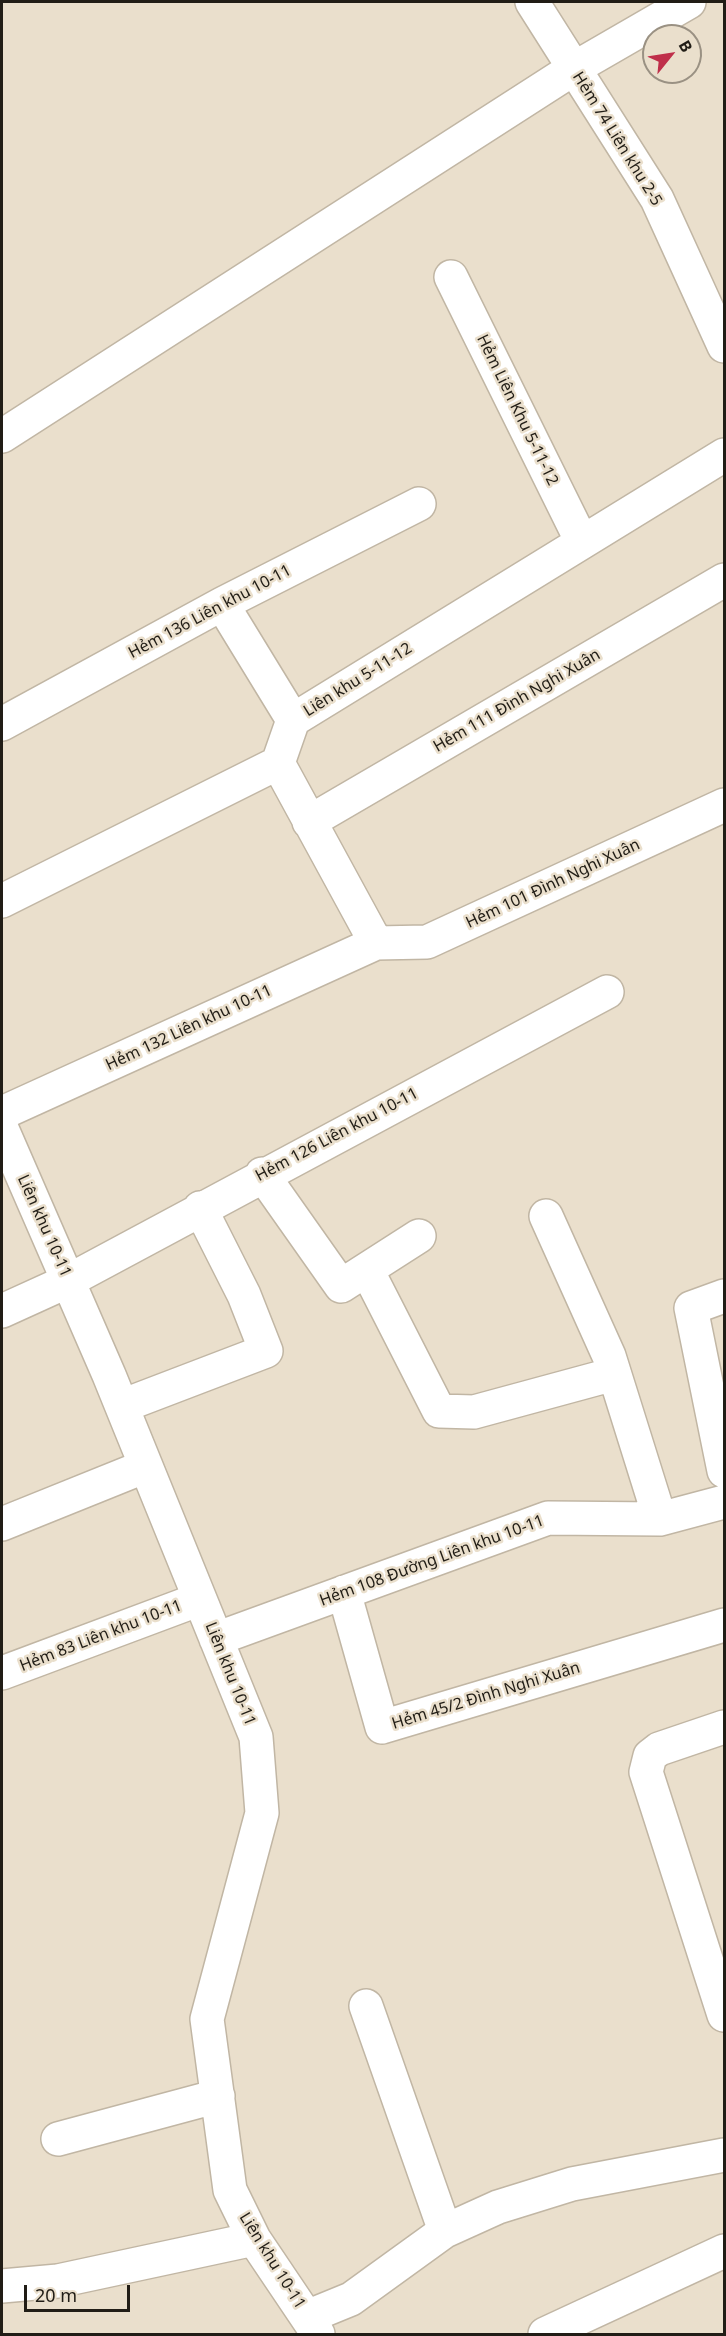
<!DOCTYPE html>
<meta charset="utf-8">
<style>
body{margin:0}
#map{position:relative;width:726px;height:2336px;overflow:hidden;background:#eadfcc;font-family:"Noto Sans",sans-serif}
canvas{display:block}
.frame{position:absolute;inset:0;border:3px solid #211d16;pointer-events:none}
.north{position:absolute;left:642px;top:24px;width:60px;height:60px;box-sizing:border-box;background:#eadfcc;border:2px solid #9a9183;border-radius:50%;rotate:60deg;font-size:16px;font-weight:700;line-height:24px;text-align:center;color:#211d16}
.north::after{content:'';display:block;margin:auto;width:21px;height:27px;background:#bf2f4a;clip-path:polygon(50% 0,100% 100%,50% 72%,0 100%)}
.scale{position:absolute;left:24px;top:2285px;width:106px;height:27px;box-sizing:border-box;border:3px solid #211d16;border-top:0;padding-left:8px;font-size:18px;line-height:21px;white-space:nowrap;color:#211d16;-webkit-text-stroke:4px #eadfcc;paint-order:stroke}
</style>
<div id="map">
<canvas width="726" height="2336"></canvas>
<div class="frame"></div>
<div class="north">B</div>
<div class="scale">20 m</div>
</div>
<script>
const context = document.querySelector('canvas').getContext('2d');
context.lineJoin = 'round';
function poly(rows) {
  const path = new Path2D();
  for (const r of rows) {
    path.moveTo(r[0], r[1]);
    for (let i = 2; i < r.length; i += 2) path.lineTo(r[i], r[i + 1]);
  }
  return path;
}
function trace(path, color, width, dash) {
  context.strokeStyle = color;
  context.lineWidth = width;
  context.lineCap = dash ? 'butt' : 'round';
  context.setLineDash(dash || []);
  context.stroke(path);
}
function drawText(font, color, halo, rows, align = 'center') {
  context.font = font + ' "Noto Sans",sans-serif';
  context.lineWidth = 5;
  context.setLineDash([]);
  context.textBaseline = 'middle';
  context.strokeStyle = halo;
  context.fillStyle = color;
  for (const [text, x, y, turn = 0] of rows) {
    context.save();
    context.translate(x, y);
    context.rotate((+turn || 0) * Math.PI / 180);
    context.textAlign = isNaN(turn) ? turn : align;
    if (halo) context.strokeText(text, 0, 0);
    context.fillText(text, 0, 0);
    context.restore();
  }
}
const minor = poly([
 [532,2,657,199,724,346],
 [451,277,582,542],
 [2,436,573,69,689,2],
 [222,604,293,720],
 [2,724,222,604,419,504],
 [278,763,376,943],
 [309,822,724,580],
 [2,901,278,763,293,720,724,455],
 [2,1113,376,943,427,942,724,805],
 [2,1129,109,1375,256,1737,262,1813,207,2019,230,2190,254,2239,318,2334],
 [262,1174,341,1286,419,1236],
 [546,1216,609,1356,660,1519],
 [367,1270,439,1411,474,1412,614,1374],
 [724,1296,691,1308,724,1471],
 [2,1311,68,1281,607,992],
 [122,1406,266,1351,244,1295,200,1208],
 [2,1524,146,1466],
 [344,1592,382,1727,724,1625],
 [216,1639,548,1518,660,1519,724,1502],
 [2,1673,200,1599],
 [366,2006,445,2231],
 [724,2015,646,1772,650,1756,659,1749,724,1727],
 [58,2139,218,2096],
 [2,2286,58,2281,254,2239],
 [307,2317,351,2299,445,2231,498,2207,572,2184,724,2155],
 [545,2334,724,2251]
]);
trace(minor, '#c1b6a4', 36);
trace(minor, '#fff', 33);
drawText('16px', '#211d16', '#eadfcc', [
 ["Hẻm 74 Liên khu 2-5",617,139,58],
 ["Hẻm Liên Khu 5-11-12",517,410,64],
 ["Hẻm 136 Liên khu 10-11",210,612,-28],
 ["Liên khu 5-11-12",358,680,-32],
 ["Hẻm 111 Đình Nghi Xuân",517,701,-30],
 ["Hẻm 101 Đình Nghi Xuân",553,884,-25],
 ["Hẻm 132 Liên khu 10-11",189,1028,-25],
 ["Hẻm 126 Liên khu 10-11",337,1135,-28],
 ["Liên khu 10-11",44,1226,66],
 ["Hẻm 108 Đường Liên khu 10-11",432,1561,-20],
 ["Hẻm 83 Liên khu 10-11",101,1636,-21],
 ["Liên khu 10-11",230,1674,68],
 ["Hẻm 45/2 Đình Nghi Xuân",486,1696,-17],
 ["Liên khu 10-11",272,2261,58]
]);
</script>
